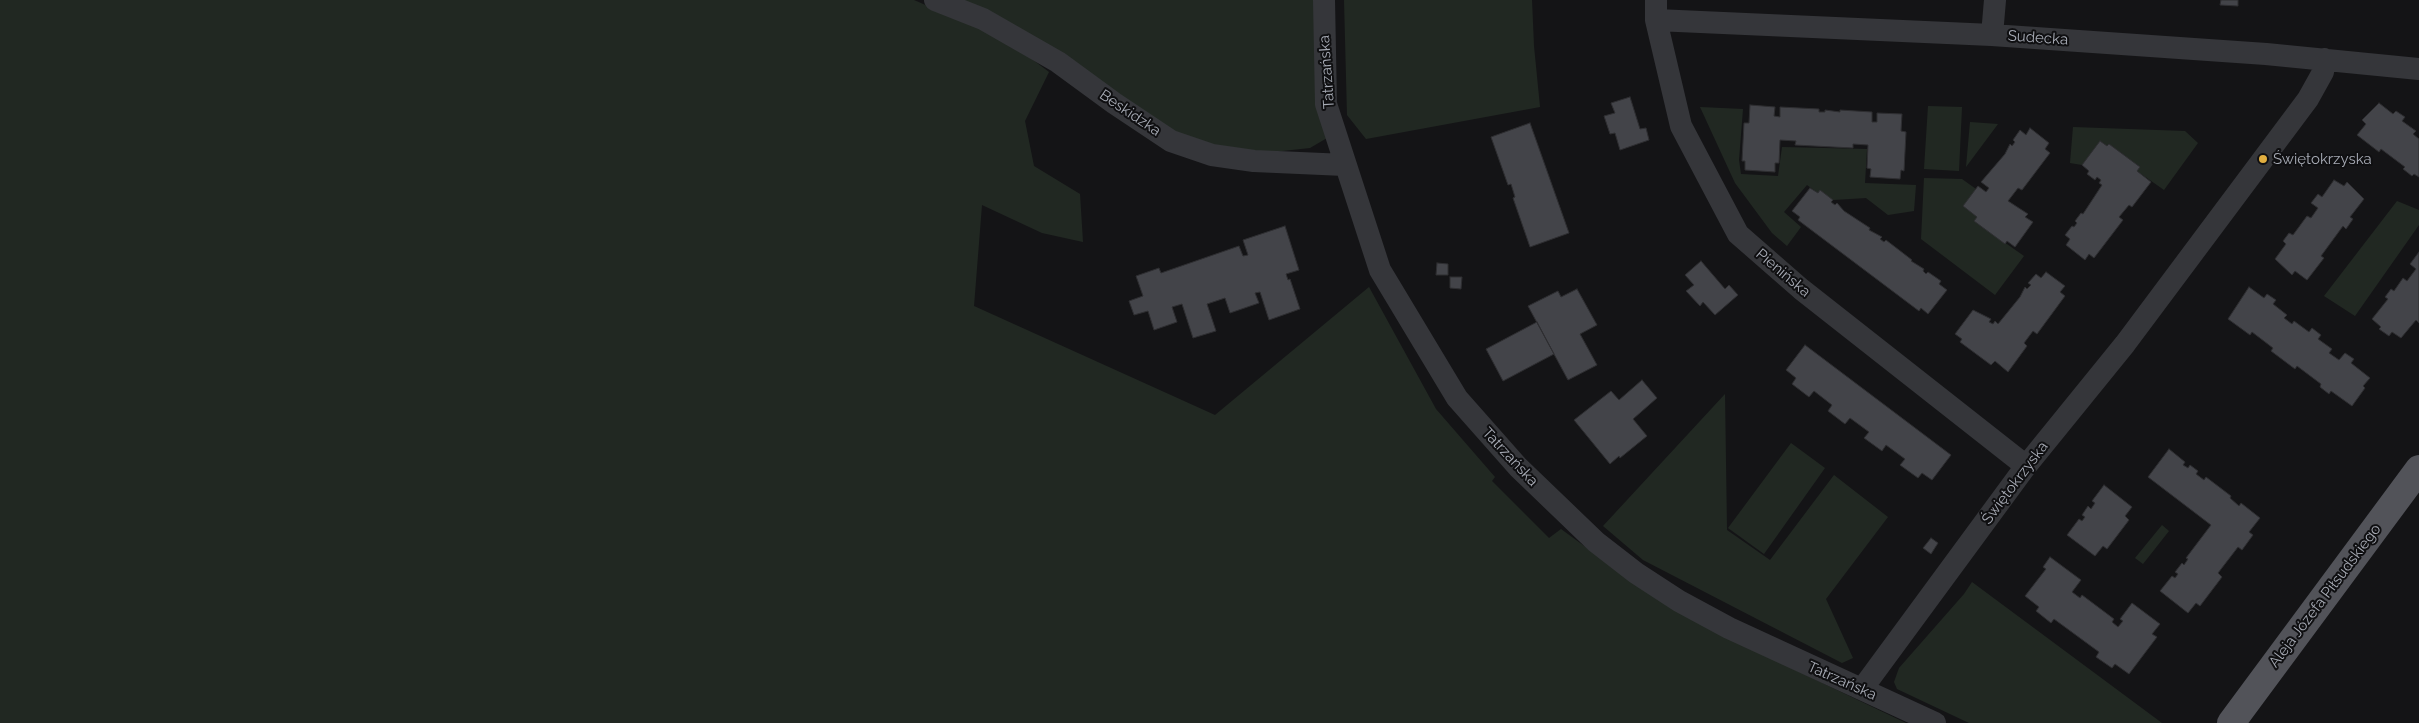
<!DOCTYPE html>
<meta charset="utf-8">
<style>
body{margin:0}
canvas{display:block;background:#141416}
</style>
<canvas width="2419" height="723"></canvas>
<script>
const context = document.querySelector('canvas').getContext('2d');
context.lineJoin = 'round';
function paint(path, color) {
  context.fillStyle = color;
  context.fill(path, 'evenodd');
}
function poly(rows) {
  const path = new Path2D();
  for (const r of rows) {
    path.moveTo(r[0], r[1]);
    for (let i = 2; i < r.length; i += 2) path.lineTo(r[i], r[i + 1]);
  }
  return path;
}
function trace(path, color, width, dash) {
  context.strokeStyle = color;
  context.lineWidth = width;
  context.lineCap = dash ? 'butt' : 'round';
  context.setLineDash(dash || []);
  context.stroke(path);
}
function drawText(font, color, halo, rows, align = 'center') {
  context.font = font + ' Raleway,sans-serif';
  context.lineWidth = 4;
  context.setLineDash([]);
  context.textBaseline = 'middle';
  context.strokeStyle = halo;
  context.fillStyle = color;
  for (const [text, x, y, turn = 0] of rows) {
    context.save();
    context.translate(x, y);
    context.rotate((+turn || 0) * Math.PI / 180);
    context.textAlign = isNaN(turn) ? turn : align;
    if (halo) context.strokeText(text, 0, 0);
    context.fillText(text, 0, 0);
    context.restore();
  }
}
paint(poly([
 [0,0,914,0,1008,41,1049,72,1025,121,1034,166,1080,194,1083,242,1042,233,982,205,974,306,1215,415,1369,287,1436,409,1495,477,1492,481,1549,538,1561,529,1617,570,1793,669,1906,723,0,723],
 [951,0,1315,0,1327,138,1310,148,1264,153,1186,140],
 [1344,0,1532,0,1534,46,1540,107,1366,139,1347,115],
 [1928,106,1962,107,1959,171,1924,169],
 [1700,107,1743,109,1739,160,1741,174,1778,176,1782,147,1867,149,1865,183,1916,185,1914,211,1888,215,1866,198,1833,200,1818,193,1807,185,1784,212,1801,227,1787,246,1772,233,1735,183],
 [1970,122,1998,124,1966,167],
 [2073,127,2185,131,2198,143,2164,190,2137,171,2140,167,2109,144,2107,146,2100,141,2082,165,2070,163],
 [1924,178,1962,179,1976,189,1977,217,1974,221,2024,256,1995,295,1921,239],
 [2397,201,2419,210,2419,225,2355,316,2324,296],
 [1725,394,1727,530,1770,560,1834,475,1888,517,1826,599,1853,658,1842,663,1643,560,1603,526],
 [1791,443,1825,468,1764,554,1728,528],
 [2162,525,2169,531,2143,564,2135,558],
 [1972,582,2162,723,1969,723,1897,689,1894,682,1899,668,1964,594]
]), '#212822');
const building = poly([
 [2221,0,2238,0,2238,6,2220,5,2221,0],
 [1630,97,1640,129,1646,128,1649,140,1620,150,1615,133,1610,134,1604,116,1615,113,1611,103,1630,97],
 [2379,103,2393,114,2396,111,2405,117,2402,121,2416,131,2413,134,2419,139,2419,177,2414,174,2412,176,2403,169,2405,167,2381,149,2379,152,2357,135,2366,124,2362,120,2379,103],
 [1750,105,1775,107,1774,116,1780,117,1780,107,1819,109,1819,112,1825,112,1825,110,1840,112,1840,110,1872,112,1872,122,1877,122,1877,113,1902,114,1901,131,1906,132,1904,171,1901,170,1900,179,1870,177,1871,169,1867,168,1868,145,1853,144,1853,148,1795,145,1796,141,1780,140,1779,163,1775,163,1775,172,1745,170,1745,161,1742,161,1744,123,1749,123,1750,105],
 [1530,123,1569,233,1530,247,1513,198,1515,197,1511,184,1508,185,1491,137,1530,123],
 [2030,128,2049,143,2045,149,2050,153,2022,190,2018,188,2008,201,2028,214,2025,217,2033,222,2015,247,2007,241,2005,244,1974,221,1977,217,1963,206,1978,186,1986,192,1989,188,1981,182,2005,154,2010,144,2012,146,2015,142,2013,140,2020,130,2026,135,2030,128],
 [2100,141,2107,146,2109,144,2140,167,2137,171,2151,182,2132,207,2129,205,2119,217,2123,220,2094,258,2089,254,2085,260,2066,245,2070,239,2065,235,2072,226,2074,227,2077,223,2075,221,2081,213,2083,214,2102,185,2099,183,2101,180,2097,177,2095,180,2087,174,2089,171,2082,165,2100,141],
 [2334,180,2344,186,2347,182,2364,199,2350,217,2353,219,2346,229,2343,226,2321,256,2324,258,2307,280,2295,271,2292,275,2275,259,2286,244,2283,241,2289,233,2293,235,2307,216,2311,218,2318,208,2311,203,2318,194,2322,197,2334,180],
 [1810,188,1818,193,1820,190,1833,200,1831,202,1835,205,1837,203,1844,211,1870,228,1869,230,1882,237,1880,239,1884,242,1886,240,1912,260,1911,261,1924,269,1923,271,1926,274,1928,272,1941,281,1939,284,1947,290,1928,314,1921,308,1919,311,1798,220,1800,217,1792,211,1810,188],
 [1285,226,1299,270,1286,274,1288,280,1290,279,1300,309,1269,320,1260,292,1255,293,1259,303,1230,313,1225,298,1207,304,1216,331,1193,338,1182,304,1172,307,1177,322,1154,330,1148,311,1134,315,1129,301,1143,296,1136,276,1159,268,1161,273,1239,246,1243,256,1248,255,1243,240,1285,226],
 [2419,252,2419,323,2416,320,2401,338,2392,332,2389,336,2379,329,2381,327,2372,319,2388,299,2385,297,2391,289,2394,291,2403,278,2407,281,2416,269,2410,264,2419,252],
 [1701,261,1725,289,1729,285,1738,295,1715,315,1703,302,1700,306,1686,291,1694,285,1685,275,1701,261],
 [1437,263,1448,264,1448,275,1436,275,1437,263],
 [2046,272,2065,286,2060,292,2065,296,2037,334,2033,331,2024,343,2027,346,2008,372,1995,361,1991,365,1960,342,1962,339,1955,334,1973,310,1991,319,1989,322,1993,324,1995,321,1998,324,2020,297,2025,287,2027,289,2031,285,2028,283,2036,274,2041,278,2046,272],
 [1450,277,1462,277,1461,289,1450,288,1450,277],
 [2249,287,2264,298,2267,294,2276,300,2273,304,2287,315,2284,318,2292,324,2294,321,2309,332,2312,328,2321,335,2318,339,2332,349,2329,353,2339,360,2345,353,2354,359,2351,363,2370,378,2363,386,2365,388,2352,406,2331,391,2329,394,2320,387,2321,384,2297,366,2295,369,2271,351,2273,348,2252,332,2250,335,2228,319,2249,287],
 [1577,289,1597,325,1580,334,1597,365,1568,380,1528,306,1558,291,1561,297,1577,289],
 [1537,322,1554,354,1503,381,1486,349,1537,322],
 [1805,345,1951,455,1932,480,1922,473,1918,478,1900,465,1905,459,1886,445,1882,451,1864,438,1869,432,1850,418,1845,424,1828,411,1832,405,1814,391,1809,397,1792,384,1796,378,1786,370,1805,345],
 [1642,380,1657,398,1633,419,1647,436,1620,458,1619,456,1610,464,1574,420,1611,391,1619,400,1642,380],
 [2169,449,2185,462,2183,465,2188,468,2190,465,2198,471,2196,474,2204,480,2206,477,2231,496,2230,498,2239,506,2241,503,2260,518,2249,532,2253,535,2242,550,2238,547,2218,573,2222,577,2200,606,2196,603,2188,613,2160,591,2172,576,2175,578,2178,574,2175,572,2182,563,2184,565,2188,559,2186,558,2211,525,2148,477,2169,449],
 [2104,485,2132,507,2125,516,2129,520,2107,549,2103,546,2095,556,2067,535,2079,519,2082,521,2085,517,2082,515,2088,506,2091,509,2095,503,2092,501,2104,485],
 [1931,538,1938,543,1931,554,1923,548,1931,538],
 [2050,557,2081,580,2072,592,2080,598,2082,595,2114,619,2112,622,2118,627,2123,621,2120,619,2132,603,2160,624,2152,634,2157,637,2129,674,2115,664,2112,668,2096,657,2099,652,2054,619,2051,623,2036,611,2039,607,2025,596,2046,569,2043,567,2050,557]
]);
paint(building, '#434449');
trace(building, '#2e2e31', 1);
trace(poly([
 [935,0,983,19,1058,62,1114,103,1171,141,1212,155,1254,161,1345,165],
 [1324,0,1326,104,1380,270,1457,398,1518,467,1596,542,1636,573,1679,601,1729,628,1935,723],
 [1656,0,1656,20,1681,126,1738,234,1801,289,2026,466],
 [1656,20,1992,35,2266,54,2419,69],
 [1992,35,1995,0],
 [1862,689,2026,466,2125,344,2308,99,2323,72,2324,59]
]), '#35363a', 22);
trace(poly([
 [2231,723,2419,469]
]), '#525359', 28);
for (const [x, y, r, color] of [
 [2263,159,5,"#e2af40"]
]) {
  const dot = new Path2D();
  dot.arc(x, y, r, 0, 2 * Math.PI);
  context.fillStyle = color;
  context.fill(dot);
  trace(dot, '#0f0f11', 2);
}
drawText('15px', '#a7abb5', '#0f0f11', [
 ["Sudecka",2038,38,4],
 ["Tatrzańska",1327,72,-94],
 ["Beskidzka",1130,113,34],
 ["Pienińska",1783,273,40],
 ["Tatrzańska",1510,457,47],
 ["Świętokrzyska",2015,483,-53],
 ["Aleja Józefa Piłsudskiego",2325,596,-53],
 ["Tatrzańska",1842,681,24]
]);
drawText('15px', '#a7abb5', '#0f0f11', [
 ["Świętokrzyska",2273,159]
], 'left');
</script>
